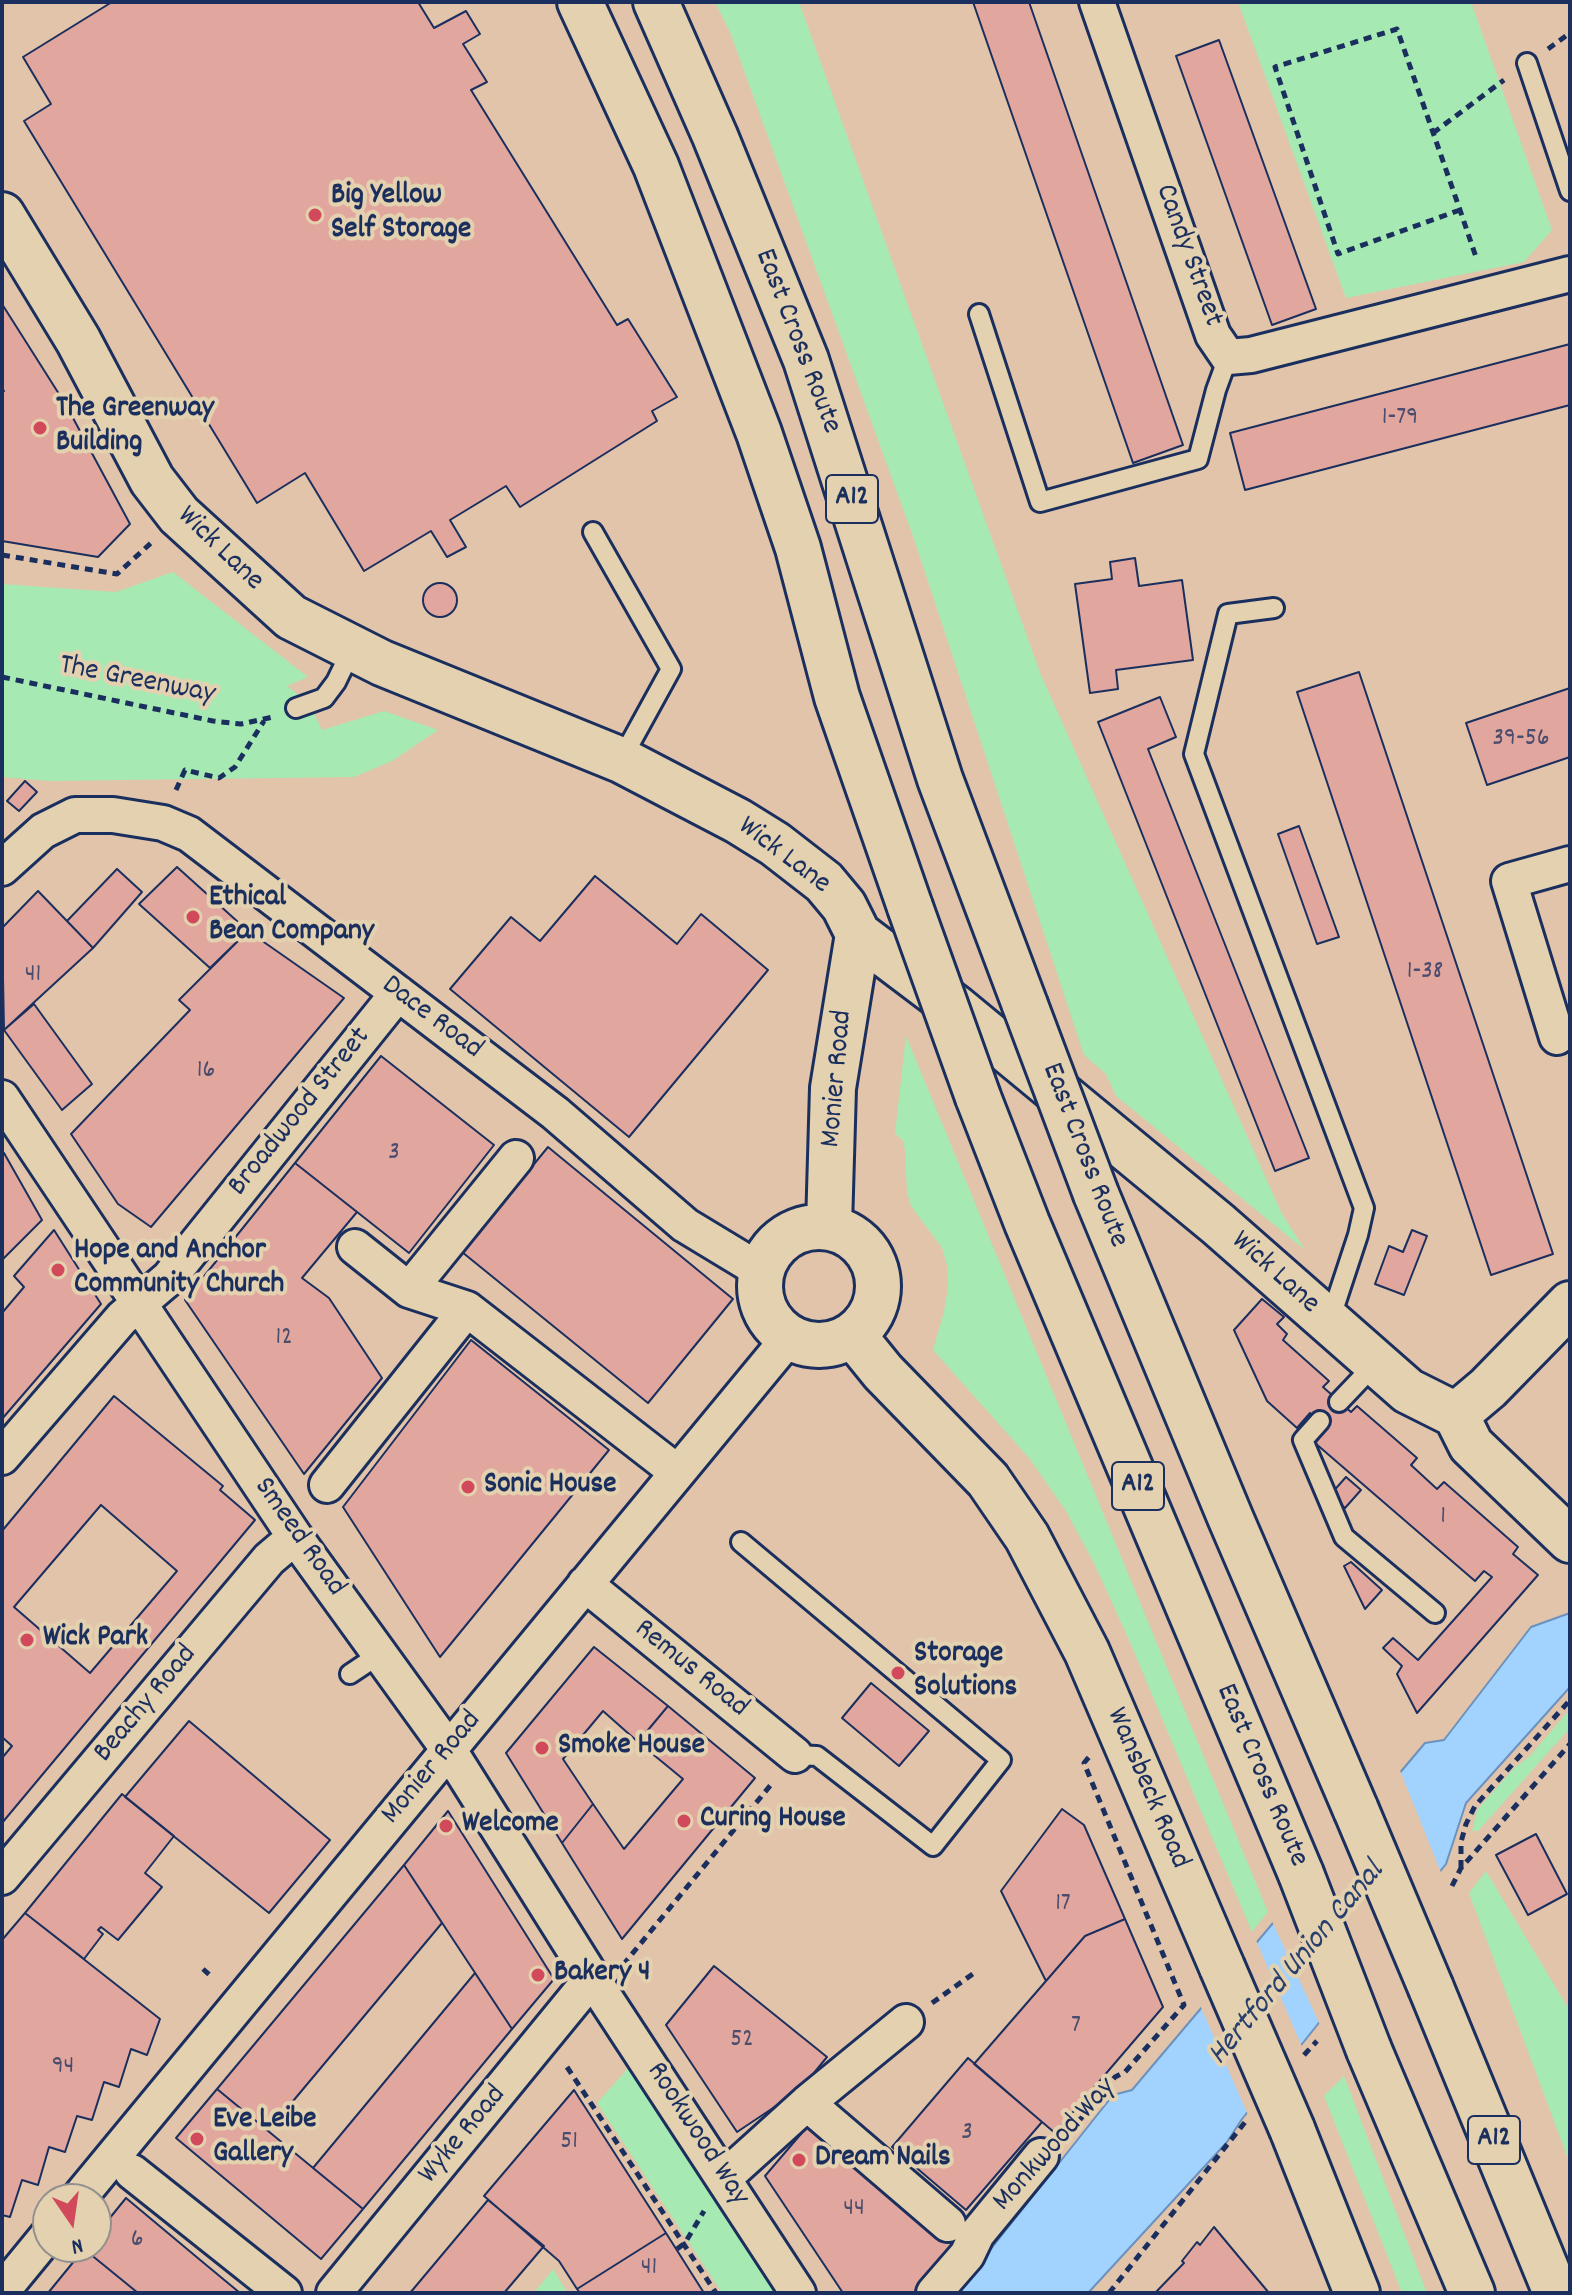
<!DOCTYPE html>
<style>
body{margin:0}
#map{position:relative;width:1572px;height:2295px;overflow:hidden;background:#e2c4aa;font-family:Dekko,sans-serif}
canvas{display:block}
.frame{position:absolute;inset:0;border:4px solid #1b2f5e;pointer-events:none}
.north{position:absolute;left:32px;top:2183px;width:80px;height:80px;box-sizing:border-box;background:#e3d1af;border:2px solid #93908f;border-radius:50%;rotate:167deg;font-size:22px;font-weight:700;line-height:32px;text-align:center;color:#1b2f5e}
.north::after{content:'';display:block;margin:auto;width:28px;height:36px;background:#d1495b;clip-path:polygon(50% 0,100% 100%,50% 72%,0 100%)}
</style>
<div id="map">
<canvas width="1572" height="2295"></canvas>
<div class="frame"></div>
<div class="north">N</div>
</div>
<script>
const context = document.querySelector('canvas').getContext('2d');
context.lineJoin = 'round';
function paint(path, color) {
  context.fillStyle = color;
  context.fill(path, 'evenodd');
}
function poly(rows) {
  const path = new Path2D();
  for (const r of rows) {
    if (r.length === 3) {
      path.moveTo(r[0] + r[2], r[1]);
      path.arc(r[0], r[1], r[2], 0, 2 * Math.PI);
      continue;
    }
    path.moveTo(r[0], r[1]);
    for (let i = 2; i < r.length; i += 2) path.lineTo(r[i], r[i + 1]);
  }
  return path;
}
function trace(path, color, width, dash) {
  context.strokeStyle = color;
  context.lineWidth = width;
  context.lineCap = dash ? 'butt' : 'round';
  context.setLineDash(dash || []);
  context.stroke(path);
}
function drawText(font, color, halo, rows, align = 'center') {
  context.font = font + ' Dekko,sans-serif';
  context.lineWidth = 8;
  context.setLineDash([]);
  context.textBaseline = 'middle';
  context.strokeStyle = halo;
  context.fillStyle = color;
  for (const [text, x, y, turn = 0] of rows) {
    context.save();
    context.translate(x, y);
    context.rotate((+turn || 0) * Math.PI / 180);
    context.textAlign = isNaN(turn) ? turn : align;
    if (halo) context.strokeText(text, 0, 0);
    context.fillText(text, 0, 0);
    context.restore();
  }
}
paint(poly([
 [715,2,799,2,1041,675,1282,1214,1305,1250,1116,1096,1106,1074,1084,1055,915,542,730,32],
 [1238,2,1471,2,1552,230,1524,262,1346,298],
 [173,572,308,677,287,686,309,703,322,730,384,711,438,730,392,761,354,777,49,781,2,777,2,584,116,592],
 [906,1036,1268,1912,1252,1932,1129,1640,1094,1563,1066,1511,1029,1458,933,1350,944,1312,948,1287,947,1265,942,1248,911,1206,907,1192,905,1150,903,1141,895,1133],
 [1570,1709,1570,1728,1478,1831,1472,1831,1477,1810,1514,1768,1530,1756],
 [1486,1871,1570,2011,1570,2164,1469,1893],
 [638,2057,789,2293,722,2293,597,2103],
 [1344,2076,1427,2293,1402,2293,1324,2096],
 [553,2269,567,2292,534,2293]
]), '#a6e9b3');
const water = poly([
 [1570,1613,1570,1687,1466,1803,1446,1864,1242,2119,1227,2142,1088,2293,956,2293,1113,2095,1132,2090,1425,1743,1444,1740,1531,1627,1570,1613]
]);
paint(water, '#a1d3fe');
trace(water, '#6b91be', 2);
paint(poly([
 [1399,1768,1442,1875,1321,2027,1271,1919],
 [1255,1938,1303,2049,1249,2117,1199,2003]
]), '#e2c4aa');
const building = poly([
 [112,2,418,2,434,28,466,11,480,34,463,44,487,82,471,90,617,325,628,319,677,397,652,411,657,421,520,507,506,486,450,520,466,547,447,557,431,531,364,571,305,473,257,503,24,121,51,104,23,57,112,2],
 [973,2,1029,2,1183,445,1133,463,973,2],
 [1219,40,1316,309,1272,325,1176,56,1219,40],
 [2,304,66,405,130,524,98,557,2,541,2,393,4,391,2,389,2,304],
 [1570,344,1570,405,1245,490,1230,433,1570,344],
 [1135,558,1139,586,1182,580,1193,660,1116,670,1118,689,1090,693,1075,584,1112,579,1110,562,1135,558],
 [440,600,17],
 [1359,672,1553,1254,1491,1275,1297,692,1359,672],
 [1570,688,1570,757,1487,785,1466,723,1570,688],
 [1160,697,1176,737,1148,749,1309,1158,1275,1171,1098,722,1160,697],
 [25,781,37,792,19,811,7,801,25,781],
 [1299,826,1339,937,1317,944,1278,834,1299,826],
 [177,867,248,931,210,968,139,904,177,867],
 [117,869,142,892,93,948,67,921,117,869],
 [595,876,677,944,701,914,768,970,629,1137,450,989,511,917,540,941,595,876],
 [38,891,93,948,4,1030,2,928,38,891],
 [248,931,344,998,151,1227,118,1204,71,1134,190,1010,179,1000,248,931],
 [34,1004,92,1084,62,1110,4,1030,34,1004],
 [381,1056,494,1145,409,1253,295,1163,381,1056],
 [548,1147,733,1299,648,1403,462,1252,548,1147],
 [4,1153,42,1220,2,1260,2,1155,4,1153],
 [295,1163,357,1212,302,1278,329,1298,382,1378,304,1474,185,1300,295,1163],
 [54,1230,101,1304,2,1419,2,1313,24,1287,14,1276,54,1230],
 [1412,1230,1427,1236,1404,1295,1375,1284,1389,1246,1403,1252,1412,1230],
 [1262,1299,1284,1317,1277,1324,1287,1334,1283,1340,1329,1381,1323,1387,1351,1412,1357,1406,1417,1458,1411,1465,1437,1489,1444,1482,1518,1547,1513,1554,1538,1575,1417,1713,1397,1674,1402,1666,1383,1648,1393,1638,1418,1660,1492,1577,1484,1571,1475,1581,1315,1443,1327,1428,1310,1413,1297,1428,1267,1401,1234,1330,1262,1299],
 [471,1340,609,1450,440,1657,343,1507,471,1340],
 [114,1396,223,1486,220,1490,255,1520,2,1823,2,1758,12,1746,2,1737,2,1531,114,1396],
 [101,1505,177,1571,90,1673,14,1607,101,1505],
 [1346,1477,1361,1490,1345,1508,1330,1495,1346,1477],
 [1351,1562,1382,1590,1365,1609,1344,1566,1351,1562],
 [594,1647,668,1706,638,1742,603,1711,563,1759,593,1804,562,1843,506,1753,594,1647],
 [871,1683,929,1731,899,1766,842,1718,871,1683],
 [668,1706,755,1778,622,1939,562,1843,593,1804,624,1849,683,1779,638,1742,668,1706],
 [189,1721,330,1840,269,1913,125,1797,189,1721],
 [122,1794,174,1836,145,1873,162,1887,118,1940,101,1927,98,1930,103,1934,84,1959,25,1913,122,1794],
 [1062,1809,1084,1825,1125,1919,1085,1936,1046,1981,1001,1891,1062,1809],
 [448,1811,554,1979,512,2029,404,1865,448,1811],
 [1536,1834,1567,1894,1528,1915,1496,1855,1536,1834],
 [404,1865,442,1923,268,2131,217,2089,404,1865],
 [25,1913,160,2019,147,2055,131,2049,119,2087,104,2082,92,2120,77,2116,65,2152,49,2147,38,2185,22,2180,10,2217,2,2215,2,1940,25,1913],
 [1125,1919,1163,2007,1055,2133,974,2064,1085,1936,1125,1919],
 [714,1966,827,2057,800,2090,737,2132,666,2025,714,1966],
 [475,1973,512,2029,363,2209,313,2168,475,1973],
 [968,2058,1042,2122,966,2210,892,2147,968,2058],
 [217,2089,363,2209,321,2259,176,2138,217,2089],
 [574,2090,666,2233,577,2289,559,2261,484,2196,574,2090],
 [812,2121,961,2244,920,2293,843,2293,765,2176,812,2121],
 [126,2198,199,2259,240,2293,138,2293,84,2249,96,2247,96,2235,126,2198],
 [488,2200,544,2246,504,2293,410,2293,488,2200],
 [1214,2227,1269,2293,1155,2293,1184,2263,1182,2261,1197,2242,1200,2245,1214,2227],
 [666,2233,704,2293,580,2293,577,2289,666,2233],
 [84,2249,138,2293,48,2293,84,2249]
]);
paint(building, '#e1a79e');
trace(building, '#1b2f5e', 2);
const lane = poly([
 [1527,63,1570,191],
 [979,314,1040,502,1198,459,1216,390,1228,357],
 [593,532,671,669,621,760],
 [1274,608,1228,614,1194,754,1364,1208,1358,1235,1330,1320],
 [296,708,324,698,336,682,352,649],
 [1339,1402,1376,1363],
 [1320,1421,1303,1440,1344,1537,1435,1613],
 [741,1542,1001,1760,933,1846,817,1756,795,1755],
 [350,1674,380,1654]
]);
const street = poly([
 [1097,2,1213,335,1228,357,1251,355,1570,274],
 [2,868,43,831,75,815,113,815,163,823,189,834,555,1113,685,1225,761,1271],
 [1557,1037,1509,881,1570,864],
 [2,1098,295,1537,449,1750,592,1978,798,2293],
 [355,1247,409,1290,467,1309,677,1472],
 [409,1290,516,1158],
 [2,1457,122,1318,169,1278,398,993],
 [327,1485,467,1309],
 [585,1584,795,1755],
 [2,1877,269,1559,295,1537],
 [807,2103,948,2224],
 [132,2172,284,2293],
 [724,2178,807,2103,906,2022],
 [78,2199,788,1339],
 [2,2291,48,2235],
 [334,2293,592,1978],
 [934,2293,967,2255,977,2234,1041,2156]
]);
const secondary = poly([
 [2,215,78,340,152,480,179,515,291,617,382,663,621,760,738,821,775,844,824,882,844,906,858,934,956,1008,1218,1224,1408,1391,1456,1415,1471,1445,1570,1540],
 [829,1226,833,1088,858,934],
 [819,1286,59],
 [853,1335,883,1372,988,1480,1027,1537,1087,1652,1222,1967],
 [1456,1415,1488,1388,1570,1304],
 [1292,2129,1357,2293]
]);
const highway = poly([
 [580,2,656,166,759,433,798,548,837,697,910,907],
 [656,2,715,136,806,360,940,779,1025,1005],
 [978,1097,1027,1223,1301,1874],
 [1096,1194,1230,1517,1356,1810],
 [1431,1988,1556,2293],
 [1369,2050,1472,2293]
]);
trace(lane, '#1b2f5e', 24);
trace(street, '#1b2f5e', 40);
trace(secondary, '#1b2f5e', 50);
trace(highway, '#1b2f5e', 50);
trace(poly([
 [1548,49,1570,33],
 [1433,133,1504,80],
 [1460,210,1338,254,1275,67,1397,29,1460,210,1477,260],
 [2,555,117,574,151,543],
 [2,677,213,721,241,724,273,717],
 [176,790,185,770,219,778,235,767,264,721],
 [1461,1868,1461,1842,1466,1824,1475,1806,1570,1700],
 [1452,1886,1461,1868,1570,1744],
 [623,1965,774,1781],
 [203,1969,213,1978],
 [932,2003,977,1971],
 [1304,2055,1317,2041],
 [567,2067,716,2293],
 [1069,2133,1115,2077,1125,2072,1184,2005,1084,1763,1089,1757],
 [677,2249,685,2243,704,2211],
 [1109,2293,1246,2121]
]), '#1b2f5e', 5, [8, 6]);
trace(lane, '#e3d1af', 18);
trace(street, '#e3d1af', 34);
trace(secondary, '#e3d1af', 44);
trace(highway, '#e3d1af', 44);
const secondaryBridge = poly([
 [1222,1967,1292,2129]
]);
const highwayBridge = poly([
 [910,907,978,1097],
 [1025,1005,1096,1194],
 [1356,1810,1431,1988],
 [1301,1874,1369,2050]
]);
trace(secondaryBridge, '#1b2f5e', 50, []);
trace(highwayBridge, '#1b2f5e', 50, []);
trace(secondaryBridge, '#e3d1af', 44);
trace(highwayBridge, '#e3d1af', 44);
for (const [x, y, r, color] of [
 [315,215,8,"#d1495b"],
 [40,428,8,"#d1495b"],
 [193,917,8,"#d1495b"],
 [58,1270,8,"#d1495b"],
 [468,1487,8,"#d1495b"],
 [27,1640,8,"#d1495b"],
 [898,1673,8,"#d1495b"],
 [542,1748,8,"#d1495b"],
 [684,1821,8,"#d1495b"],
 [446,1826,8,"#d1495b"],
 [538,1975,8,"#d1495b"],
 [197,2139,8,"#d1495b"],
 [799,2160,8,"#d1495b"]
]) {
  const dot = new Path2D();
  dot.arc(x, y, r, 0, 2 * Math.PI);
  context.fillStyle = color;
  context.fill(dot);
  trace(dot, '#e3d1af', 3);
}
drawText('26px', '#4c4d6e', null, [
 ["1-79",1400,419],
 ["39-56",1521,740],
 ["1-38",1425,973],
 ["41",33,976],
 ["16",206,1072],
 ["3",394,1154],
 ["12",284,1339],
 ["1",1443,1518],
 ["17",1063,1905],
 ["7",1076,2027],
 ["52",742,2041],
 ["94",63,2068],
 ["3",967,2134],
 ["51",569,2143],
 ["44",854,2210],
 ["6",137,2241],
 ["41",649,2269]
]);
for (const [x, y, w] of [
 [852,499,52],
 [1138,1486,52],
 [1494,2140,52]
]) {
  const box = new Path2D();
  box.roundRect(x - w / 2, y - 24, w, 48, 6);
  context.fillStyle = '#e3d1af';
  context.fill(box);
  trace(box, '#1b2f5e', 2);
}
drawText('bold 28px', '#1b2f5e', null, [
 ["A12",852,499],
 ["A12",1138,1486],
 ["A12",1494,2140]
]);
drawText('bold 30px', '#1b2f5e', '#e3d1af', [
 ["Big Yellow",331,198],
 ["Self Storage",331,232],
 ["The Greenway",56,411],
 ["Building",56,445],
 ["Ethical",209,900],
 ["Bean Company",209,934],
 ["Hope and Anchor",74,1253],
 ["Community Church",74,1287],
 ["Sonic House",484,1487],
 ["Wick Park",43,1640],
 ["Storage",914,1656],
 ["Solutions",914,1690],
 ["Smoke House",558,1748],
 ["Curing House",700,1821],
 ["Welcome",462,1826],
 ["Bakery 4",554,1975],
 ["Eve Leibe",213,2122],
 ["Gallery",213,2156],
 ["Dream Nails",815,2160]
], 'left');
drawText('30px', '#1b2f5e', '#e3d1af', [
 ["Candy Street",1187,256,70],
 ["East Cross Route",796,342,69],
 ["Wick Lane",219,550,44],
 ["The Greenway",137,682,11],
 ["Wick Lane",783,857,37],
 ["Dace Road",431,1019,37],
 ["Monier Road",839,1079,-85],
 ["Broadwood Street",301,1113,-51],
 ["East Cross Route",1083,1156,69],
 ["Wick Lane",1274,1274,42],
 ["Smeed Road",298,1538,55],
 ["Remus Road",690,1670,39],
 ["Beachy Road",147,1705,-50],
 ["Monier Road",433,1769,-50],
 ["East Cross Route",1260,1776,67],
 ["Wansbeck Road",1146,1789,67],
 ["Rookwood Way",696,2135,57],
 ["Wyke Road",464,2136,-50],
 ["Monkwood Way",1056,2146,-48]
]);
drawText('italic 32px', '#283f6e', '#e3d1af', [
 ["Hertford Union Canal",1298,1965,-50]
]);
</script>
